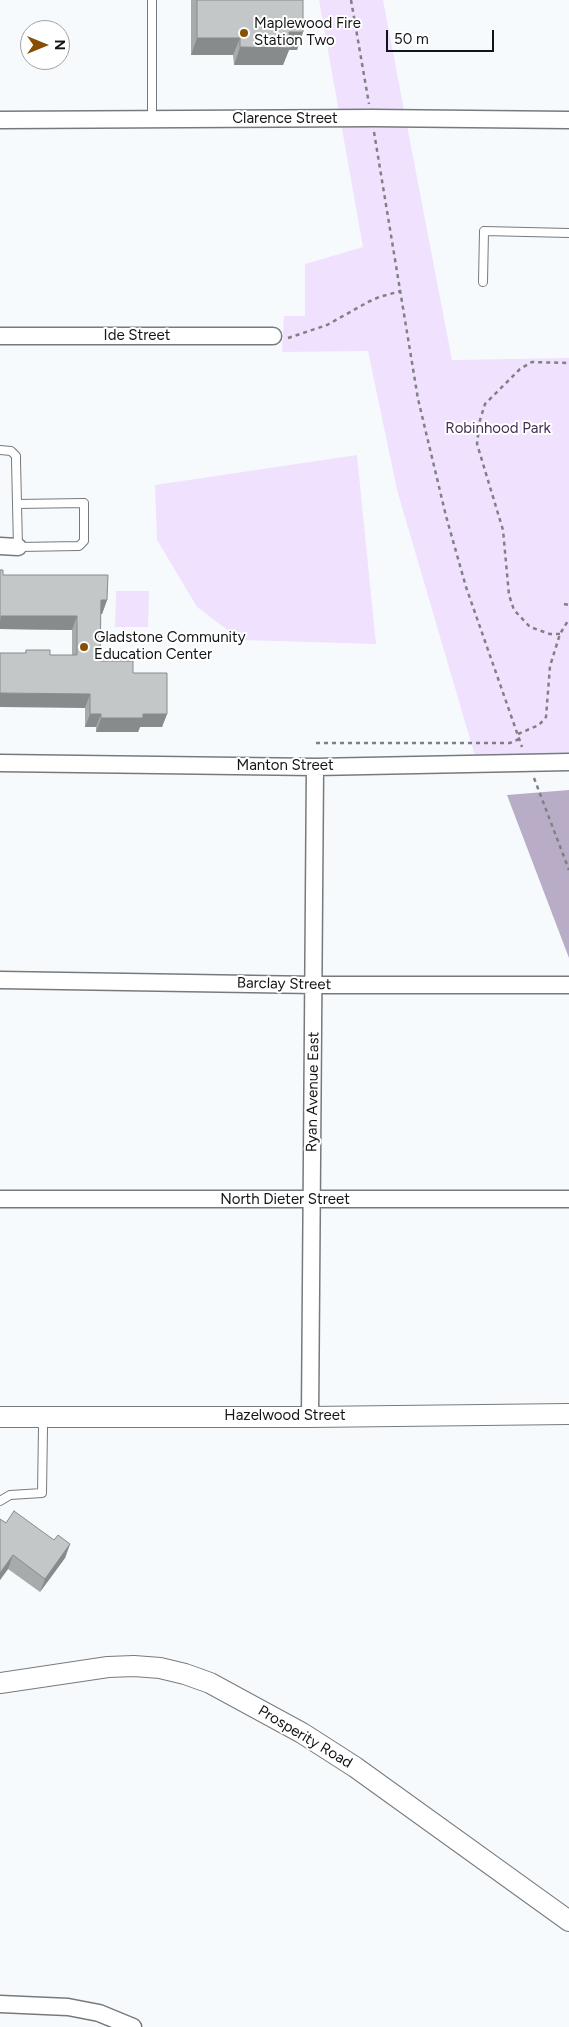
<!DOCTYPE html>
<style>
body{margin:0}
#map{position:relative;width:569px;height:2027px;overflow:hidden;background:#f7fafc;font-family:Figtree,sans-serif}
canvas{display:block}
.north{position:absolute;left:20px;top:20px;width:50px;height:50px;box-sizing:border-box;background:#fff;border:1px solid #a1a1a1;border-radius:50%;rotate:90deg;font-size:14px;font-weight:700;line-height:20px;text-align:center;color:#131415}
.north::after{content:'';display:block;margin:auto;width:18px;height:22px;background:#884f04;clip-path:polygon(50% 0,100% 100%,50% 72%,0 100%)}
.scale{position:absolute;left:386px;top:30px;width:108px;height:22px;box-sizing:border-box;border:2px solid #131415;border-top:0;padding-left:6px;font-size:15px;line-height:18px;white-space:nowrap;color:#131415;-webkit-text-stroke:4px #fff;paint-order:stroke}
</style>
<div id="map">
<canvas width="569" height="2027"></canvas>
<div class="north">N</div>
<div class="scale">50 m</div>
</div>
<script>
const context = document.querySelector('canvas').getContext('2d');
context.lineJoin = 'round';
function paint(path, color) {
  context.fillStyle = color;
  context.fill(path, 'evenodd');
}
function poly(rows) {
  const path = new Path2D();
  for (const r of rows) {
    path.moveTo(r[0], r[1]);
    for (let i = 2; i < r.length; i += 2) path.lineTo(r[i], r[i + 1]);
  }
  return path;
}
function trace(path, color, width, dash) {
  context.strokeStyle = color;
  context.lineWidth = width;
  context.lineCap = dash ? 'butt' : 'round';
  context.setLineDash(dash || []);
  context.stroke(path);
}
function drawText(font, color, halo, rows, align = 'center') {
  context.font = font + ' Figtree,sans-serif';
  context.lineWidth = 4;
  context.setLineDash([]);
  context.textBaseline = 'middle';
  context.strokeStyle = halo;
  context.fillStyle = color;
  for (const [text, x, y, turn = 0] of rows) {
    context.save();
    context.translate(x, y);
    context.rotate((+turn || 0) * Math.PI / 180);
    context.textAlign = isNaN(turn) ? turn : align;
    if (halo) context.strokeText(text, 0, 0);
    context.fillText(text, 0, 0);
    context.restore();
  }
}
paint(poly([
 [319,0,383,0,452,360,569,358,569,762,477,763,397,490,368,351,282,352,284,316,305,316,305,264,363,247],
 [357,455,376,644,241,640,197,607,157,540,155,485],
 [116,591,149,591,148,627,115,627]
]), '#f0e2fe');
paint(poly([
 [569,790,569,958,507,795]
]), '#b9acc6');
const service = poly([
 [152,0,152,120],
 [483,282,484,231,569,233],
 [0,450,11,451,16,456,16,460,17,504,18,547,79,546,84,541,84,503,17,504],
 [0,1501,10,1495,42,1493,43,1428,41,1419]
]);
const minor = poly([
 [0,120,372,118,569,120],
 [0,336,273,336],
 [0,546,18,547],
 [0,763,315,767,569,762],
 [0,980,314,985,569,985],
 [0,1199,569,1199],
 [310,1417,315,767],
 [0,2004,68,2007,99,2013,133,2027]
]);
const tertiary = poly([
 [0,1417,310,1417,569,1414],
 [0,1683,108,1667,134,1666,160,1668,185,1674,210,1683,302,1733,355,1767,569,1921]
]);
trace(service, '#777a7c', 10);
trace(minor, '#777a7c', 19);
trace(tertiary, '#777a7c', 22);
trace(poly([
 [351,0,369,104],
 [374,132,418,399,446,516,466,587,522,747],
 [288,338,327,325,368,302,379,297,401,291],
 [564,604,569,605],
 [560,634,550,634,530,627,514,610,509,595,503,530,477,444,480,420,485,404,520,369,532,362,569,363],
 [518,734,539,725,546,717,550,666,560,634,569,619],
 [316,743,510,743,519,739],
 [534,778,569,870]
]), '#7f8183', 2.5, [4, 4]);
trace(service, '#fff', 8);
trace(minor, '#fff', 16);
trace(tertiary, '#fff', 20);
paint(poly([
 [191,0,303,0,303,32,297,50,289,50,283,65,234,65,233,55,191,55],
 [0,570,3,575,107,600,102,614,100,614,100,661,133,673,167,714,162,727,140,727,138,732,96,732,96,727,85,727,85,708,25,653,26,650,50,655,72,655,72,630,0,629],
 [0,1519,6,1523,54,1540,70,1544,65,1558,40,1592,8,1569,0,1580]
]), '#a8abab');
paint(poly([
 [289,32,303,32,297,50,289,50,283,65,234,65,240,47],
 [197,38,240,38,233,55,191,55],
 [101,600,107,600,102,614,96,614],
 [1,616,77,616,72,630,0,629,0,619],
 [0,693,90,694,85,708,0,707],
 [90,714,101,714,96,727,85,727],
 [143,714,167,714,162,727,140,727,138,732,96,732,101,718],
 [70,1544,65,1558,40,1592,45,1579],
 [13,1555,8,1569,0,1580,0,1573]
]), '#888b8b');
const building = poly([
 [197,0,303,0,303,32,289,32,290,48,240,47,240,38,197,38,197,0],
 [0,570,3,570,3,575,108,575,107,600,101,600,100,661,133,661,133,673,167,673,167,714,143,714,143,718,101,718,101,714,90,714,90,694,0,693,0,653,26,653,26,650,50,650,50,655,77,655,77,616,1,616,1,620,0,620,0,570],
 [14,1511,54,1540,58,1535,70,1544,45,1579,13,1555,0,1573,0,1519,6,1523,14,1511]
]);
paint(building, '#c3c7c7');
trace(building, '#888b8b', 1);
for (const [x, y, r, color] of [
 [244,33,5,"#884f04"],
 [84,647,5,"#884f04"]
]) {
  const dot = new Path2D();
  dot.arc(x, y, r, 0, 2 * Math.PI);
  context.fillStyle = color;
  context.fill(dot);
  trace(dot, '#fff', 2);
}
drawText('15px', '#131415', '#fff', [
 ["Maplewood Fire",254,24],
 ["Station Two",254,41],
 ["Gladstone Community",94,638],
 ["Education Center",94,655]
], 'left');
drawText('15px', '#131415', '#fff', [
 ["Clarence Street",285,119],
 ["Ide Street",137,336],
 ["Manton Street",285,766],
 ["Barclay Street",284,984,1],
 ["Ryan Avenue East",313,1092,-89],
 ["North Dieter Street",285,1200],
 ["Hazelwood Street",285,1416],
 ["Prosperity Road",305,1737,31]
]);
drawText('15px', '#432e55', '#fff', [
 ["Robinhood Park",498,429]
]);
</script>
